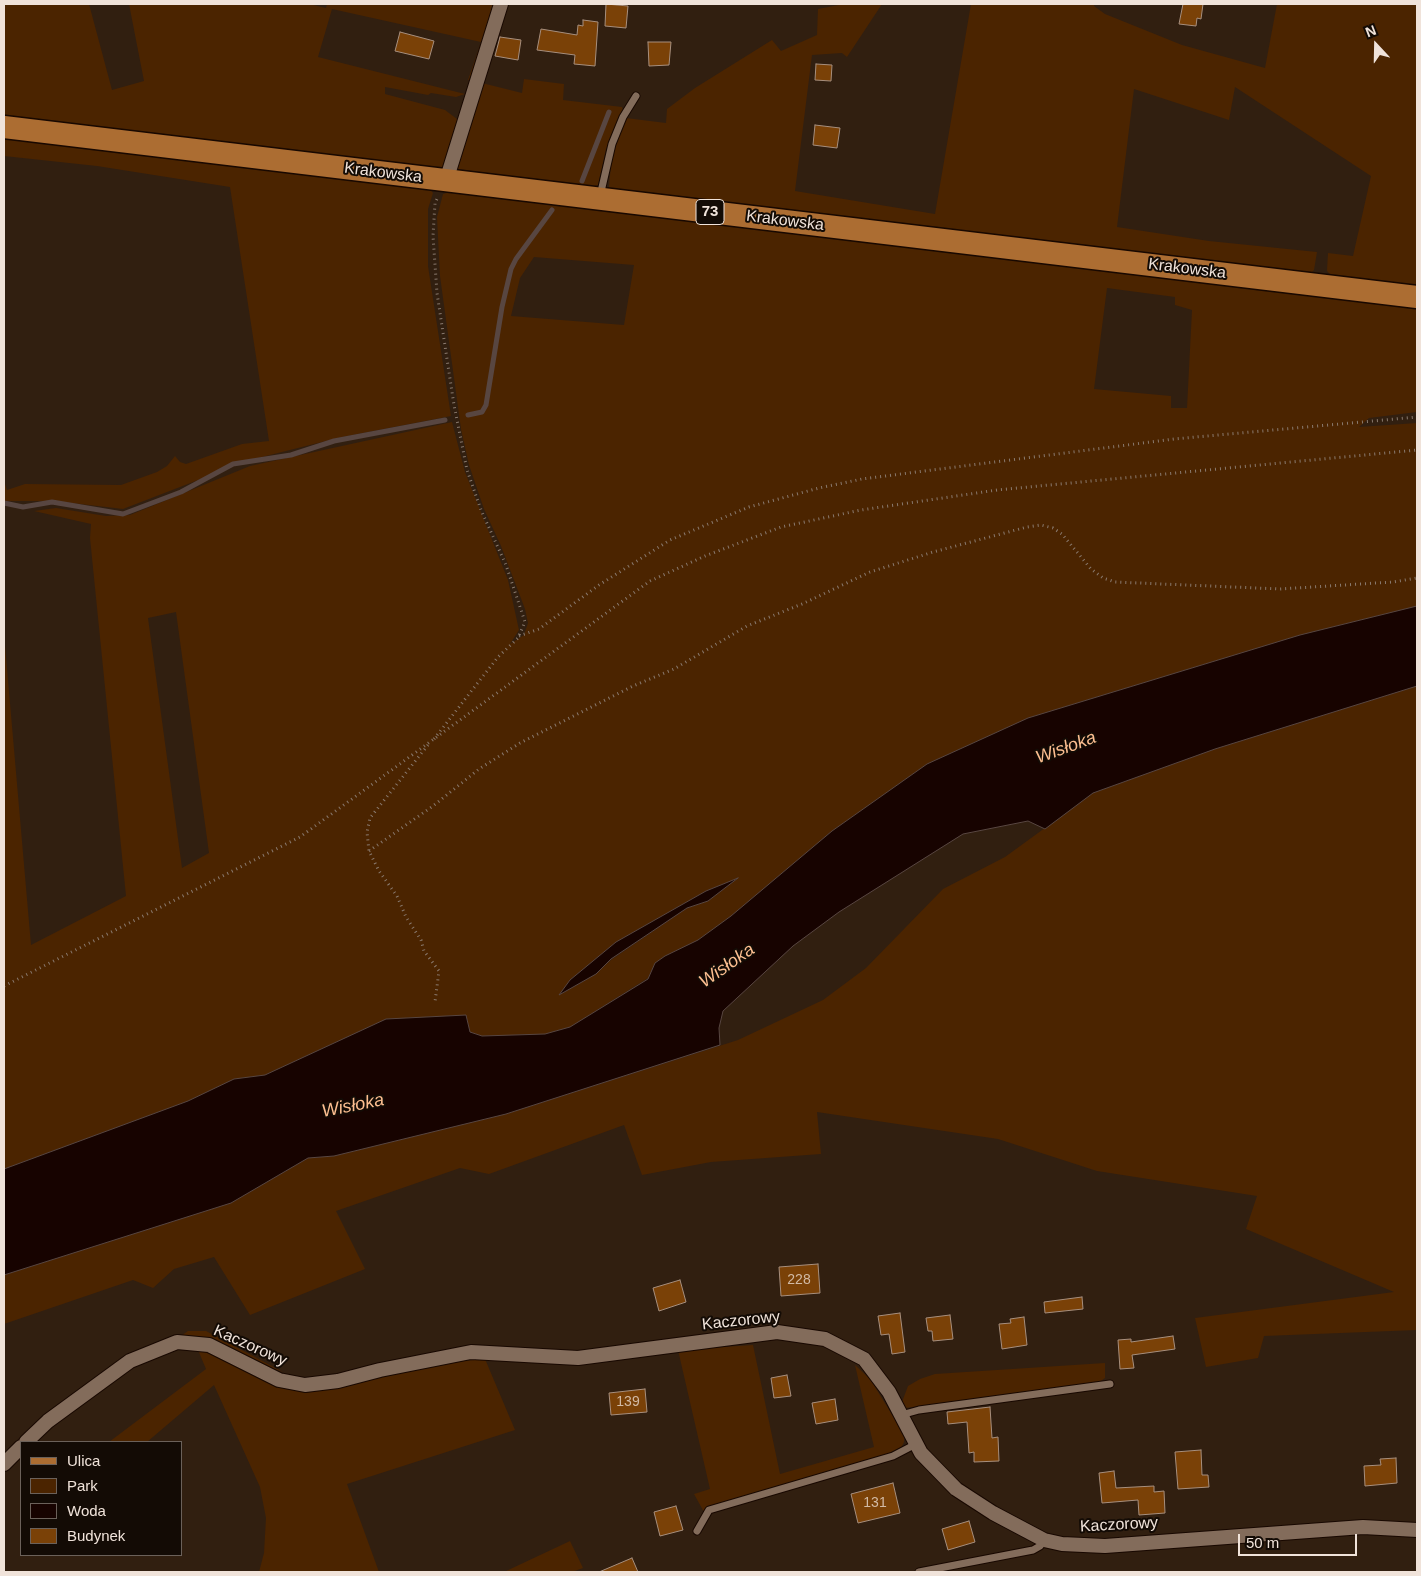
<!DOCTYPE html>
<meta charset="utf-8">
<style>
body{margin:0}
#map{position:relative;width:1421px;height:1576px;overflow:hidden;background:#311f10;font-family:Helvetica,sans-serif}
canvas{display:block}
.frame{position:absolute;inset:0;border:5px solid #f0e3da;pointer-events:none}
.legend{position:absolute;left:20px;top:1441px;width:162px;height:115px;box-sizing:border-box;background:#130b05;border:1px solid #6b615a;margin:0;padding:6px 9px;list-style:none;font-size:15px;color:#f0e3da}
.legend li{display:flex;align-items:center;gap:10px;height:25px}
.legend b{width:25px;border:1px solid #6b615a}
.north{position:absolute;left:1351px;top:20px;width:50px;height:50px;-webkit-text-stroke:4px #130b05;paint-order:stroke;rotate:339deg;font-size:14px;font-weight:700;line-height:20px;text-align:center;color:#f0e3da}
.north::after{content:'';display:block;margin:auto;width:18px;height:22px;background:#f0e3da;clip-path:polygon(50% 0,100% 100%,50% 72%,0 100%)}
.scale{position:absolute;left:1238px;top:1534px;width:119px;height:22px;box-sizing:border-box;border:2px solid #f0e3da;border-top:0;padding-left:6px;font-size:15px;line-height:18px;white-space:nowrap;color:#f0e3da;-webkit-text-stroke:4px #130b05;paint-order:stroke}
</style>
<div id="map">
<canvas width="1421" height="1576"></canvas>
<div class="frame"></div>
<ul class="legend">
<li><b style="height:6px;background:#ac6d32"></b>Ulica</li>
<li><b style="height:14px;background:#4b2400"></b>Park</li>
<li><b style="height:14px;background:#170300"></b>Woda</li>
<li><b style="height:14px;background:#7a4107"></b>Budynek</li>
</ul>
<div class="north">N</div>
<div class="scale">50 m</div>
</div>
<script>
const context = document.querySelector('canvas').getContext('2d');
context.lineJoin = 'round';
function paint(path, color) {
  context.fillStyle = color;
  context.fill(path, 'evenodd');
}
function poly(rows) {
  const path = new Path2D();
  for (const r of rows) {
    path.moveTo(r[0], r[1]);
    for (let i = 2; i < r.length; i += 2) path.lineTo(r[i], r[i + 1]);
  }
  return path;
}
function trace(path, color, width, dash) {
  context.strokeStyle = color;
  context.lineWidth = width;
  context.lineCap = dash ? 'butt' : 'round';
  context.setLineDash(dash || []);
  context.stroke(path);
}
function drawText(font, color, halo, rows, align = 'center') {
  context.font = font + ' Helvetica,sans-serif';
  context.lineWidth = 4;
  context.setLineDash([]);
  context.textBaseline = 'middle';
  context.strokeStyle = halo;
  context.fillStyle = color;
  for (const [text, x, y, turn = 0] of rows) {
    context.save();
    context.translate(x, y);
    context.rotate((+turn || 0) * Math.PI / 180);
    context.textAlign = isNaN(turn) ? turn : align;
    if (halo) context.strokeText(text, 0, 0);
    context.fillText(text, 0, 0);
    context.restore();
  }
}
paint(poly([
 [4,4,89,4,112,90,144,81,129,4,309,4,326,8,327,4,497,4,474,81,468,80,481,42,332,9,318,57,465,94,456,97,431,93,428,95,385,87,385,94,445,110,457,119,460,124,443,167,440,169,4,118],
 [844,4,882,4,847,57,842,53,812,55,795,191,935,214,971,4,1094,4,1094,6,1105,14,1182,45,1265,68,1277,4,1417,4,1417,286,1332,276,1327,271,1328,253,1353,256,1371,176,1235,87,1229,120,1134,89,1117,227,1209,241,1317,252,1314,270,1311,273,1307,274,932,227,793,213,611,189,609,187,612,153,626,118,666,123,667,109,695,88,772,40,781,51,817,35,818,9],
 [524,79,564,84,563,100,622,107,623,110,606,149,598,185,593,187,457,169,455,166,482,83,522,93],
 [4,138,430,189,433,193,428,209,428,266,451,416,342,437,250,460,123,509,55,501,4,501,4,481,7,490,25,484,121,485,157,472,167,466,175,456,180,462,186,464,242,444,269,441,230,187,97,166,4,156],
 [453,191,1417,306,1417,412,1369,418,1359,427,1417,423,1417,606,1300,635,1028,718,927,764,832,831,731,916,698,940,665,956,655,963,648,978,570,1027,545,1034,482,1036,470,1032,466,1015,386,1019,265,1075,234,1079,188,1101,4,1169,4,634,31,945,126,896,90,538,91,524,34,511,56,508,106,516,130,515,250,466,452,422,465,472,508,580,519,630,510,644,524,635,528,623,525,609,501,546,484,509,469,465,461,429,440,276,437,217,443,194],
 [534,257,634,265,624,325,511,316,520,278],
 [1107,288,1175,297,1175,305,1192,310,1187,408,1171,408,1171,396,1094,389],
 [176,612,209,853,182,868,148,618],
 [737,879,708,901,687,908,611,960,596,974,561,994,570,980,616,942,706,891],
 [1417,686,1417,1330,1264,1336,1258,1358,1206,1367,1195,1318,1394,1292,1246,1229,1257,1196,1097,1171,998,1139,817,1112,821,1154,711,1162,642,1175,624,1125,489,1174,460,1168,336,1211,365,1269,250,1315,214,1257,174,1269,153,1288,133,1280,4,1324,4,1275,231,1203,308,1158,334,1156,506,1114,738,1040,823,1000,866,968,943,889,1005,857,1093,793,1215,749],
 [188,1331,206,1331,283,1372,181,1336],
 [753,1345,780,1474,874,1447,855,1365,870,1379,904,1434,904,1442,901,1448,887,1454,704,1512,694,1494,710,1489,678,1350],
 [198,1350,215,1352,254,1375,290,1390,328,1389,451,1362,485,1359,515,1430,347,1484,379,1572,259,1572,264,1553,266,1518,260,1487,214,1385,147,1442,109,1442,206,1369],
 [1105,1363,1105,1378,1098,1383,905,1408,902,1402,908,1386,920,1379,935,1374],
 [570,1541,583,1568,572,1572,504,1572]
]), '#4b2400');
const water = poly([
 [1417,606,1417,686,1215,749,1093,793,1045,829,1028,821,963,834,839,912,793,946,723,1011,719,1028,720,1045,506,1114,334,1156,308,1158,231,1203,4,1275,4,1169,188,1101,234,1079,265,1075,386,1019,466,1015,470,1032,482,1036,545,1034,570,1027,648,979,655,963,665,956,698,940,731,916,832,831,927,764,1028,718,1300,635,1417,606],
 [738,878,708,901,687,908,611,959,596,974,559,995,570,980,616,942,706,891,738,878]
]);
paint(water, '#170300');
trace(water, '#584641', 1);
trace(poly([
 [582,181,609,112],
 [468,415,482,412,486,405,502,307,511,269,516,259,552,210],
 [4,503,23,507,52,502,123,514,181,492,233,464,291,455,334,441,445,420]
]), '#584641', 5);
const building = poly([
 [606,4,628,6,626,28,605,26,606,4],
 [1183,4,1203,4,1201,19,1197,18,1196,26,1179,24,1183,4],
 [583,20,598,22,595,66,574,64,575,55,537,50,541,29,577,35,578,25,583,26,583,20],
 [400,32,434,41,429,59,395,51,400,32],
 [500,37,521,40,518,60,495,56,500,37],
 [648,42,671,42,669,65,649,66,648,42],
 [816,64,832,65,831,81,815,80,816,64],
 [815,125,840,128,837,148,813,145,815,125],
 [818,1264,820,1293,781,1296,779,1267,818,1264],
 [680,1280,686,1302,659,1311,653,1288,680,1280],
 [1082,1297,1083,1309,1045,1313,1044,1302,1082,1297],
 [900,1313,905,1352,892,1354,889,1334,881,1335,878,1316,900,1313],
 [950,1315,953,1339,933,1341,932,1331,928,1331,926,1318,950,1315],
 [1024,1317,1027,1345,1002,1349,999,1324,1011,1323,1010,1319,1024,1317],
 [1173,1336,1175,1349,1132,1355,1134,1368,1120,1369,1118,1340,1131,1339,1131,1342,1173,1336],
 [787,1375,791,1396,774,1398,771,1378,787,1375],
 [645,1389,647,1412,611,1415,609,1393,645,1389],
 [835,1399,838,1420,816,1424,812,1403,835,1399],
 [990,1407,992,1438,998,1437,999,1461,974,1462,974,1452,969,1453,967,1422,948,1424,947,1412,990,1407],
 [1201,1450,1202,1475,1208,1475,1209,1487,1178,1489,1175,1452,1201,1450],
 [1396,1458,1397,1483,1365,1486,1364,1466,1381,1465,1380,1459,1396,1458],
 [1114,1471,1116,1488,1154,1486,1154,1492,1164,1491,1165,1513,1139,1515,1138,1500,1102,1503,1099,1473,1114,1471],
 [893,1483,900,1513,858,1523,851,1494,893,1483],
 [676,1506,683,1530,660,1536,654,1512,676,1506],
 [969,1521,975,1542,948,1550,942,1529,969,1521],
 [632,1558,638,1572,599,1572,632,1558]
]);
paint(building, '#7a4107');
trace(building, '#a78f7e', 1);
const service = poly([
 [600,196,612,144,623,117,636,96],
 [901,1415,919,1410,1110,1384],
 [697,1531,709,1510,893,1456,916,1444],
 [919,1572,1033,1550,1040,1546,1044,1540]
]);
const minor = poly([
 [446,181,501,4],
 [26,1442,48,1421,130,1361,177,1342,209,1345,279,1380,305,1385,338,1381,380,1370,471,1352,578,1358,777,1332,825,1339,864,1359,889,1392,921,1453,956,1489,993,1513,1044,1540,1062,1544,1105,1546,1363,1527,1417,1530],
 [4,1464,21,1447]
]);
const primary = poly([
 [4,127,1417,297]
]);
trace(service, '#180800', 9);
trace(minor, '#180800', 16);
trace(primary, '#180800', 25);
trace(poly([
 [519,636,539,629,599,585,670,540,749,507,819,488,862,479,1174,439,1417,417],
 [434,739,498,657,518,638,525,622,506,565,481,510,467,470,454,405,437,293,433,236,435,203,438,197],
 [428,745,370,818,367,832,369,851,379,871,397,896,406,917,421,940,424,951,439,971,435,1002],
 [369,851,433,806,479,769,520,743,633,686,674,669,747,626,802,604,870,572,933,552,1027,527,1041,525,1053,528,1062,534,1091,569,1103,578,1115,582,1280,589,1393,582,1417,578],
 [4,986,300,837,650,581,705,556,781,527,861,510,997,490,1417,450]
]), '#8a7a6e', 3, [1, 4]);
trace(service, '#836c5b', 7);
trace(minor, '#836c5b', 14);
trace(primary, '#ac6d32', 22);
drawText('14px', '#d2baa5', null, [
 ["228",799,1280],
 ["139",628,1402],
 ["131",875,1503]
]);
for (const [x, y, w] of [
 [710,212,28]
]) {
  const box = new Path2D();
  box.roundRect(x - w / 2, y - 12.5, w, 25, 4);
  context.fillStyle = '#130b05';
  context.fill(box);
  trace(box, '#f0e3da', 1);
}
drawText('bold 15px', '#f0e3da', null, [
 ["73",710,212]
]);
drawText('16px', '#f0e3da', '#130b05', [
 ["Krakowska",383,173,7],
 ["Krakowska",785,221,7],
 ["Krakowska",1187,269,7],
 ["Kaczorowy",741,1321,-6],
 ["Kaczorowy",250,1346,24],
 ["Kaczorowy",1119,1525,-3]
]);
drawText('italic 18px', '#fcbe90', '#130b05', [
 ["Wisłoka",1066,748,-20],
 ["Wisłoka",727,966,-35],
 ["Wisłoka",353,1106,-11]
]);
</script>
